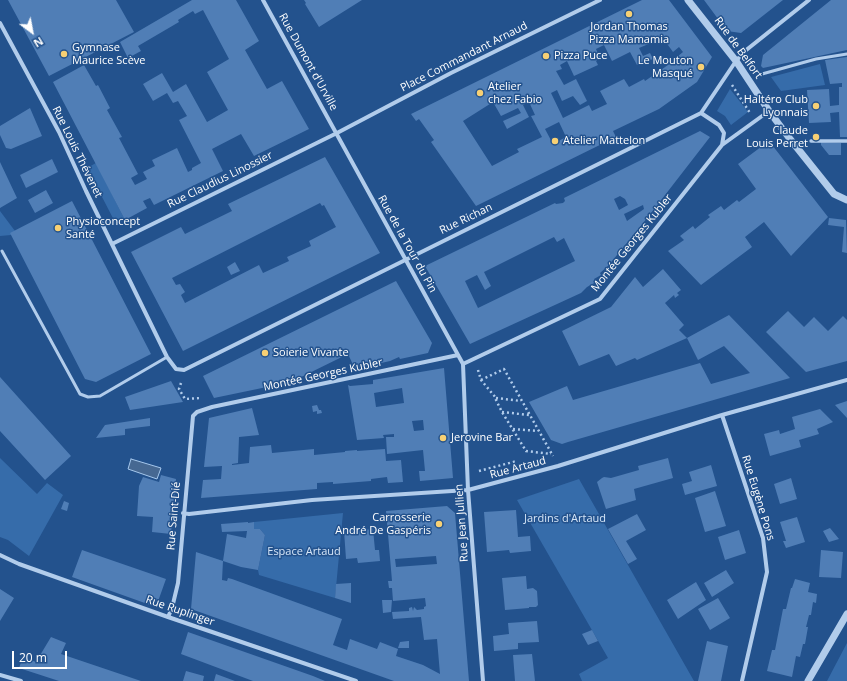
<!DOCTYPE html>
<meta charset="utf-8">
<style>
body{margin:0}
#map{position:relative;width:847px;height:681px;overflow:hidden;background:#23528d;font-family:"Open Sans",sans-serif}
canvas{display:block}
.north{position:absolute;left:12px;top:12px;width:40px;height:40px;-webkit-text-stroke:3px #23528d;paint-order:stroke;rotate:148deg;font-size:11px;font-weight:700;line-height:16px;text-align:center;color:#fff}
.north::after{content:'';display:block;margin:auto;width:14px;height:18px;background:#fff;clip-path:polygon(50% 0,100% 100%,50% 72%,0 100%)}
.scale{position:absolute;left:12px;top:651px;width:55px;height:18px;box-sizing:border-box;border:2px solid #fff;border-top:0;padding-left:5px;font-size:12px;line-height:14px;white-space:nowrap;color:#fff;-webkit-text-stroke:3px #23528d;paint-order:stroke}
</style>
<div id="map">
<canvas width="847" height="681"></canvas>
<div class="north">N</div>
<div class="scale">20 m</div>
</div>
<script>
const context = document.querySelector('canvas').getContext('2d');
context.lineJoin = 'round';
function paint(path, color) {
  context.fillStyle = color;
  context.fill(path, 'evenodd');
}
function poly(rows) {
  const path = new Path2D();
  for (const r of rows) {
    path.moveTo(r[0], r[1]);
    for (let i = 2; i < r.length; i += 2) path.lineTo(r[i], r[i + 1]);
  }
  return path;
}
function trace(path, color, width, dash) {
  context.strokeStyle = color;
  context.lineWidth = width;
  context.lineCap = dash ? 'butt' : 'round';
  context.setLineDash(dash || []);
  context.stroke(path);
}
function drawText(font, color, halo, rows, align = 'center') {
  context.font = font + ' "Open Sans",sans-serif';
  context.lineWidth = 3;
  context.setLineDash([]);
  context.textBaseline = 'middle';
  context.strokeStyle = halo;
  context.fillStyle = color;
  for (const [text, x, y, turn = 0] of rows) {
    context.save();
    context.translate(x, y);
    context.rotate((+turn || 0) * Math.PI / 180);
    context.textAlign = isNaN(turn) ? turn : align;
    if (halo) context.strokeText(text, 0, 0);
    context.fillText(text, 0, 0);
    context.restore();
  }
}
paint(poly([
 [820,64,825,85,781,91,771,77],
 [730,89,748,112,731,125,725,116,717,111],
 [96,163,125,220,116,224,87,168],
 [0,211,15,231,11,235,0,236],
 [0,458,37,494,47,483,63,495,29,556,8,540,0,537],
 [579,479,694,681,582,681,579,674,608,658,517,500],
 [343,513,335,598,259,575,258,570,265,535,260,529,254,529,254,522],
 [847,643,847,681,827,681]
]), '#366caa');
const water = poly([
 [131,459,161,468,157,479,128,469,131,459]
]);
paint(water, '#466892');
trace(water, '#a5c7ec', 1);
paint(poly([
 [8,0,116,0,134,32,49,76],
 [192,0,236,0,259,41,245,50,267,89,282,81,309,129,254,156,241,134,212,149,223,171,154,205,150,198,143,201,147,208,125,220,53,82,84,65,96,86,98,85,110,108,107,110,122,137,119,138,138,174,131,178,135,185,147,179,143,172,155,166,152,160,177,148,188,172,192,170,192,168,201,163,179,120,187,116,178,101,173,103,167,93,153,101,143,84,162,73,173,92,186,84,207,122,228,110,207,72,229,59,203,10,195,14,193,11,178,20,179,22,138,46,141,51,128,58,120,42],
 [304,0,362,0,319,27,305,4,306,3],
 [642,0,669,0,712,57,697,82,659,109,613,131,616,137,476,206,431,142,434,140,419,119,416,121,411,114],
 [663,38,673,52,679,47,683,52,677,57,678,58,645,81,644,79,629,87,624,79,600,91,607,104,592,111,589,105,563,118,551,93,557,90,562,101,573,96,580,105,587,101,576,79,564,85,556,71,562,69,560,65,567,61,574,76,598,65,596,61,598,59,600,59,601,56,599,56,596,49,604,45,612,61,630,52,637,65,653,59,650,53,643,56,639,48],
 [493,102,501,116,518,108,521,113,503,121,507,129,529,117,523,105,529,102,535,115,531,116,542,137,517,149,519,152,492,166,463,121],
 [559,122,566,137,553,144,545,129],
 [704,0,783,0,741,33,727,31],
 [831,0,847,0,847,50,763,68,761,66,763,55],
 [847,57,847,137,840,137,839,112,830,113,831,122,809,123,807,90,829,89,830,106,839,105,839,87,842,87,842,83,830,84,825,60],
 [30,108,42,136,11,149,6,148,0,135,0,126],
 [700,131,710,137,648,217,608,266,600,273,601,275,594,279,596,282,587,287,581,293,470,344,425,266,555,203,556,204,563,203,565,201,564,198],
 [620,196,625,199,628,205,619,210,614,199],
 [643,205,644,209,627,221,624,214],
 [554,237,557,242,564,238,575,261,478,308,465,281,477,275,485,290,491,286,484,272],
 [769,141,828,217,791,256,764,222,745,237,752,247,701,285,668,251,684,240,680,236,693,226,695,229,710,217,708,215,721,206,724,210,737,200,739,202,756,189,738,164],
 [821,142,841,143,841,155,829,155,821,145],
 [325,157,380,253,183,351,131,252,181,227,185,234,232,211,228,204],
 [320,203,322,206,324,205,336,227,309,241,311,246,287,257,289,261,263,273,259,265,185,303,181,295,185,292,180,284,176,285,172,278],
 [52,159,58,172,26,188,20,175],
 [0,162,17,198,0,208],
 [46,190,53,203,35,213,28,200],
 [72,201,151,354,96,382,85,379,10,233],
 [829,218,846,220,847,253,842,252,844,227,828,225],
 [235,262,240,271,231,275,227,267],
 [663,269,681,290,677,293,679,295,675,298,674,295,665,303,684,325,679,330,687,338,729,315,790,378,568,442,562,444,551,440,529,402,567,386,573,400,700,363,711,384,750,373,724,346,698,360,687,338,637,360,635,358,616,366,609,354,579,366,562,331,611,307,635,277,643,287],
 [396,281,432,343,428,353,400,359,399,357,390,361,355,369,348,354,291,382,214,398,203,376],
 [788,311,804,327,814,317,828,331,843,316,847,320,847,361,806,372,766,332],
 [444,368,453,478,420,481,419,471,425,471,423,450,387,454,386,437,394,437,394,434,383,435,384,438,357,440,348,385,350,386,373,384,373,380],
 [402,388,404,403,376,407,374,393],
 [423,420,424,430,414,431,412,421],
 [0,377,71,456,45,480,0,431],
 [171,381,183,402,130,410,125,397],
 [847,401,847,418,835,405],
 [317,405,319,410,321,410,322,413,317,414,317,411,313,412,312,406],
 [252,408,259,435,239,437,238,463,232,464,232,465,249,463,250,447,271,445,272,453,314,449,314,455,345,452,345,451,357,450,357,451,385,449,386,461,401,460,403,482,388,483,387,477,371,479,371,481,333,484,333,482,317,483,317,489,201,498,203,480,221,479,222,466,204,467,209,418],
 [820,409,833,422,817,429,819,434,799,440,801,447,770,456,764,434,779,430,780,434,795,429,792,417],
 [150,418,150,426,125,429,125,435,96,438,105,425],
 [668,458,673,478,634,489,636,500,606,509,597,482,602,478,604,477,611,478,639,470,638,466],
 [711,465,717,486,685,495,682,484,692,481,689,472],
 [161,475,176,479,171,534,152,532,153,517,137,516,139,486,143,477,159,482],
 [791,478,797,499,780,504,774,484],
 [715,491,726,526,705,532,695,498],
 [64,501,69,503,67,511,61,509],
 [447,506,455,513,469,681,394,681,191,609,196,552,223,561,222,580,227,581,228,578,232,579,342,619,333,645,347,650,350,639,377,649,380,642,398,649,396,656,423,665,440,674,437,639,424,640,421,617,393,619,392,612,409,611,409,608,412,607,413,611,414,607,417,610,424,609,424,607,426,606,425,598,393,601,392,588,389,588,388,581,392,581,386,511],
 [436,556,437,564,396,567,395,559],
 [516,510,518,537,530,536,531,551,510,553,509,550,487,552,484,512],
 [637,514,646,530,626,541,637,559,628,564,608,529],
 [797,517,805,542,786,548,783,541,786,541,780,522],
 [248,522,248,523,254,522,254,529,260,529,265,535,258,570,241,567,223,561,227,534,246,538,247,531,222,532,221,524],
 [348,528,352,528,355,531,373,529,375,550,379,550,380,561,358,563,357,558,346,559,344,531,346,531],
 [830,528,839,539,829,542,823,531],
 [739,530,746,553,725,560,718,537],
 [82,550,166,579,156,607,72,577],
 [821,550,843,552,841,578,819,577],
 [726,570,734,583,712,597,704,583],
 [526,576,527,589,533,588,537,591,538,605,536,607,529,607,529,608,505,610,502,578],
 [795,579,810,583,808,592,817,594,816,603,813,602,811,615,809,615,806,627,808,627,805,644,803,644,800,657,796,656,792,677,767,671,772,650,775,650,783,609,786,609,791,588,792,588],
 [696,582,706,600,678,619,667,600],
 [351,583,351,603,335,598,336,584],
 [0,589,14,598,0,621],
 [718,598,730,618,710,630,698,609],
 [382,600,392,600,391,612,383,613],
 [537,621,539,642,518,643,518,649,494,651,493,636,509,634,508,623],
 [592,630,598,641,588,645,582,634],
 [188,632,313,676,325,681,253,681,181,654],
 [51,637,66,643,61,654,141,681,59,681,19,668,23,657,36,662],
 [408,641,409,641,409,648,398,648,400,642],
 [707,641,728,646,721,681,698,681],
 [532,654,535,681,515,681,513,655],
 [186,671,204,676,203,681,183,681],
 [216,674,235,681,214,681]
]), '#507eb6');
trace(poly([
 [732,85,750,113],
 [478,370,481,380,496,398,496,400,502,412,526,451,551,454],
 [481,380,504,369,553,456],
 [181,383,179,389,185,399,201,398],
 [496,398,521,401],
 [502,412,529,415],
 [513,429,538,431],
 [479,471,517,461]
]), '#b1cceb', 2.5, [2, 3]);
trace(poly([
 [762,74,816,59,847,54],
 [2,251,80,394,88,397,100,396,167,357]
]), '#b1cceb', 3);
trace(poly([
 [811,141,847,141]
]), '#b1cceb', 3.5);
trace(poly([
 [263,0,463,364,468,490,483,681],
 [0,23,59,132,86,191,167,357,176,369,184,370,701,113,736,61,745,51,809,0],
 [701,113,719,125,724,133,722,145],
 [112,244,337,133,451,73,600,0],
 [463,364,600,299,722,145,769,111],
 [722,415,763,538,767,572,742,681],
 [183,513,189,514,312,500,468,490,558,466,722,415,847,380],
 [0,555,19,564,168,617,356,681],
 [168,617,172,608,178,583,193,416,197,412,212,407,458,355],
 [0,675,21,681]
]), '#b1cceb', 4);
trace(poly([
 [688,0,736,61,769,111,790,139,834,194,847,200],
 [808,681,847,614]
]), '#b1cceb', 7);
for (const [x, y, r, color] of [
 [629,14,4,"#f7d074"],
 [64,54,4,"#f7d074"],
 [546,56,4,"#f7d074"],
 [701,67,4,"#f7d074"],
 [480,93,4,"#f7d074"],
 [816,106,4,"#f7d074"],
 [816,137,4,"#f7d074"],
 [555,141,4,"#f7d074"],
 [58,228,4,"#f7d074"],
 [265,353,4,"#f7d074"],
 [443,438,4,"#f7d074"],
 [439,524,4,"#f7d074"]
]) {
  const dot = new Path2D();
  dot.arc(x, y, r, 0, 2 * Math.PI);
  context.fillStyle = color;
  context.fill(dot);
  trace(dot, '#23528d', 1.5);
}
drawText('11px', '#fff', '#23528d', [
 ["Jordan Thomas",629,27,"center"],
 ["Pizza Mamamia",629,40,"center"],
 ["Gymnase",72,48],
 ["Maurice Scève",72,61],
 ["Pizza Puce",554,56],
 ["Le Mouton",693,61,"right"],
 ["Masqué",693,74,"right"],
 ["Atelier",488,87],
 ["chez Fabio",488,100],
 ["Haltéro Club",808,100,"right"],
 ["Lyonnais",808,113,"right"],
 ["Claude",808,131,"right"],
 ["Louis Perret",808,144,"right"],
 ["Atelier Mattelon",563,141],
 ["Physioconcept",66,222],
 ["Santé",66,235],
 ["Soierie Vivante",273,353],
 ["Jerovine Bar",451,438],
 ["Carrosserie",431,518,"right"],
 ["André De Gaspéris",431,531,"right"]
], 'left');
drawText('11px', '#fff', '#23528d', [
 ["Rue de Belfort",738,48,54],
 ["Place Commandant Arnaud",464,57,-27],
 ["Rue Dumont d'Urville",308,62,61],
 ["Rue Louis Thévenet",77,152,64],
 ["Rue Claudius Linossier",220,180,-26],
 ["Rue Richan",466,219,-26],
 ["Montée Georges Kubler",632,243,-51],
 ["Rue de la Tour du Pin",407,244,61],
 ["Montée Georges Kubler",323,375,-12],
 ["Rue Artaud",518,468,-15],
 ["Rue Eugène Pons",758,498,73],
 ["Rue Saint-Dié",174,516,-85],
 ["Rue Jean Jullien",462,523,-94],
 ["Rue Ruplinger",180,611,19]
]);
drawText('11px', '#d6e6f8', '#23528d', [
 ["Jardins d'Artaud",565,519],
 ["Espace Artaud",304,552]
]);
</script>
